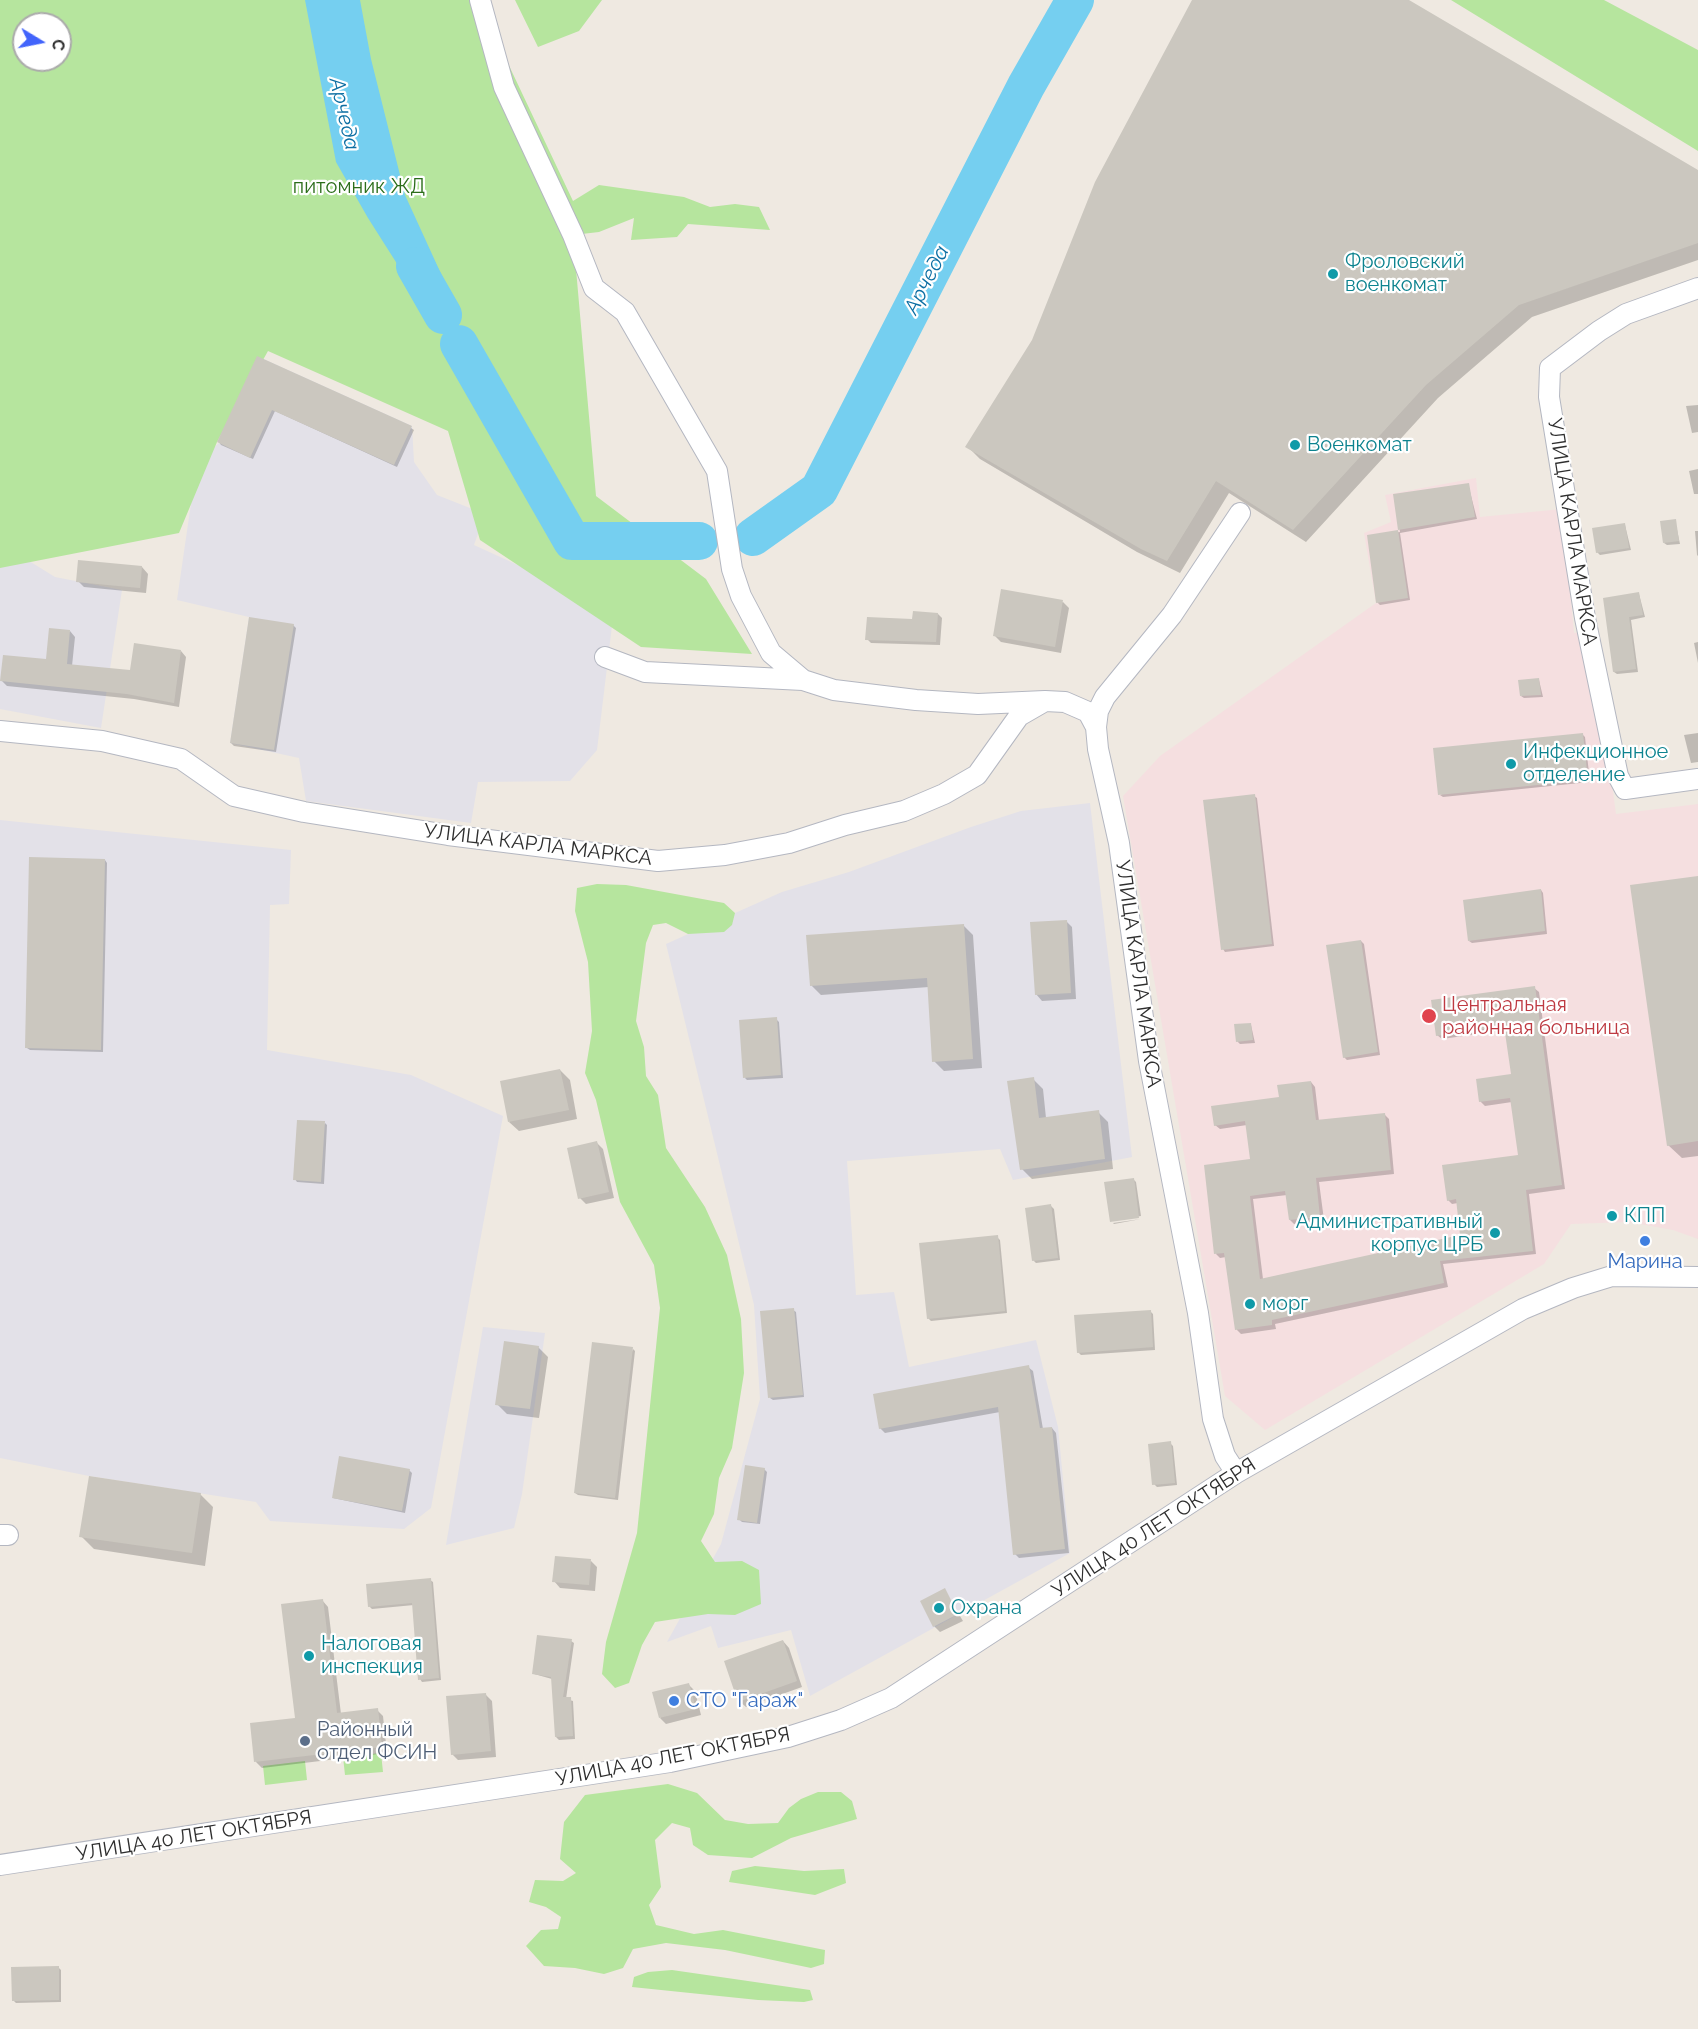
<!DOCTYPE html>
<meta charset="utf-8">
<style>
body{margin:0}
#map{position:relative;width:1698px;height:2029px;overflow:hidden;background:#efe9e1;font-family:Raleway,sans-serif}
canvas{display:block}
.north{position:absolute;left:12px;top:12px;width:60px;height:60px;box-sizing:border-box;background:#fff;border:2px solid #ababab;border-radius:50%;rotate:100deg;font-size:16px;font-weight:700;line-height:24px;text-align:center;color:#2e2e2e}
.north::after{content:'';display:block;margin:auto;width:21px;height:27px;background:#4264fb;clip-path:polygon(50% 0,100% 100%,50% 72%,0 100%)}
</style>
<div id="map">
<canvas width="1698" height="2029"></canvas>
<div class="north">С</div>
</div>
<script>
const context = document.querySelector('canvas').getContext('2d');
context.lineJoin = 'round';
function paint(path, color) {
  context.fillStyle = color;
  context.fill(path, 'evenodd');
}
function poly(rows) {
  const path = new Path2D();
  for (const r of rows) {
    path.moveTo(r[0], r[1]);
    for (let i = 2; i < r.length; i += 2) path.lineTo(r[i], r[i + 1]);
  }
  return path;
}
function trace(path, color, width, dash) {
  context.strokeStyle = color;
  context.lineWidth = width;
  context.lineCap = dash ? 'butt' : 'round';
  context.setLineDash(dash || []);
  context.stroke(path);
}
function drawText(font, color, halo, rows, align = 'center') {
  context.font = font + ' Raleway,sans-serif';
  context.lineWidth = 4.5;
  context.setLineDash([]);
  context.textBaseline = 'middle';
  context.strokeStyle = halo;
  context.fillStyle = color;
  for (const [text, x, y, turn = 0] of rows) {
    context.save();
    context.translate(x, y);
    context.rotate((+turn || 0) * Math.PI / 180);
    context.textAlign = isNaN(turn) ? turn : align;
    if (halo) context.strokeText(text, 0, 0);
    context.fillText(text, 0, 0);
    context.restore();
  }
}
paint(poly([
 [257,356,412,426,414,462,437,495,485,514,474,545,614,609,597,750,570,781,478,782,471,823,306,801,299,758,230,743,249,617,177,600,197,462,219,443],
 [0,543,55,577,122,590,101,728,0,709],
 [1090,803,1132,1157,1013,1180,1000,1149,847,1161,856,1295,894,1292,909,1367,1036,1340,1058,1427,1070,1553,810,1696,791,1630,718,1648,711,1626,667,1642,721,1544,760,1399,754,1305,666,944,782,892,849,872,971,827,1021,811],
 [0,820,291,850,289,904,270,905,267,1050,411,1075,503,1116,431,1508,404,1529,270,1521,256,1502,89,1476,0,1458],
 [483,1327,545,1333,522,1494,514,1528,446,1545]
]), '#e3e1e8');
paint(poly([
 [1476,478,1480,517,1562,509,1574,633,1591,630,1616,814,1698,804,1698,1239,1673,1230,1629,1222,1571,1224,1544,1264,1265,1430,1225,1396,1123,796,1160,756,1376,603,1364,533,1391,522,1385,495]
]), '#f5dfe0');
paint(poly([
 [0,0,478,0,573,201,599,185,684,197,710,207,735,204,759,207,770,230,688,224,677,237,631,240,634,218,599,232,573,235,596,496,706,579,752,654,641,647,480,540,448,431,268,351,217,442,179,533,0,568],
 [24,24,60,24,60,60,24,60],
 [515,0,602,0,579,31,538,47],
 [1451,0,1604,0,1698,50,1698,151],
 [597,884,626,885,724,903,735,913,732,925,724,932,688,934,666,923,653,925,646,943,636,1021,644,1047,646,1076,658,1095,666,1148,705,1207,727,1255,741,1319,744,1373,732,1448,719,1478,714,1514,701,1541,715,1562,742,1561,759,1570,761,1604,735,1615,708,1614,655,1622,642,1645,629,1683,615,1688,602,1674,606,1642,637,1533,660,1308,654,1265,620,1202,596,1100,585,1073,592,1031,588,962,575,911,577,888],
 [381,1753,383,1772,345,1775,343,1757],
 [305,1761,307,1780,265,1785,263,1766],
 [668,1784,697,1793,725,1820,748,1824,778,1823,789,1808,801,1799,818,1792,841,1792,852,1801,857,1819,791,1838,752,1858,708,1855,693,1845,690,1828,672,1823,655,1840,661,1887,649,1905,656,1925,694,1934,723,1930,825,1950,824,1964,811,1968,725,1950,666,1943,633,1949,623,1968,604,1974,575,1968,544,1966,526,1946,541,1930,558,1929,561,1917,546,1907,529,1902,535,1880,563,1881,576,1873,560,1859,564,1822,585,1795],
 [755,1866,804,1871,844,1869,846,1883,815,1895,729,1882,732,1871],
 [672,1970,810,1990,813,2000,804,2002,758,2000,632,1987,634,1977,648,1972]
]), '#b6e59e');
paint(poly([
 [305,0,360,0,371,59,405,195,458,311,427,311,368,218,336,162]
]), '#75cff0');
paint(poly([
 [1193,0,1406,0,1698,171,1698,260,1532,317,1438,398,1306,542,1229,493,1180,573,1137,552,980,459,967,446,1034,341],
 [257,358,411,428,414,430,397,467,275,411,253,459,221,445,219,442],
 [1698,405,1698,432,1692,433,1686,406],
 [1698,469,1698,494,1694,494,1689,471],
 [1468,484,1477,519,1400,533,1410,600,1380,605,1377,602,1368,536,1400,532,1394,495],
 [1675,520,1680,544,1667,545,1664,543],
 [1625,525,1631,550,1600,555,1597,552],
 [1695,531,1698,531,1698,556,1697,555],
 [142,567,148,574,146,593,84,587,78,581],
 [1639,594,1645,617,1631,620,1638,672,1617,674,1614,672,1605,599],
 [1063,602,1069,608,1061,653,1001,642,995,636],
 [938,614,942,618,940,645,871,643,867,639],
 [293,625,296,628,276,752,234,746,231,743],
 [70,631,75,637,72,666,131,672,181,651,186,657,179,707,134,699,7,686,2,681,47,661],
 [1698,642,1698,663,1694,643],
 [1539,680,1543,697,1524,698,1521,696],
 [1698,733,1698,762,1691,763,1684,735],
 [1582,734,1585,737,1590,782,1443,797,1440,795],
 [1254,796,1257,798,1274,946,1225,952,1223,949],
 [105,860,107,863,103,1052,30,1050,27,1048],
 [1698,877,1698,1156,1682,1158,1668,1145],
 [1541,890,1543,893,1547,934,1472,943,1469,941],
 [1066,921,1072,927,1076,999,1042,1001,1036,994],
 [963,925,973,935,982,1068,944,1071,934,1061,929,987,821,995,811,985],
 [1361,941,1364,944,1380,1055,1347,1060,1344,1057],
 [1534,988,1539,992,1565,1189,1529,1194,1536,1254,1443,1264,1448,1287,1275,1324,1276,1329,1241,1334,1237,1330,1226,1257,1220,1258,1216,1254,1251,1161,1247,1125,1220,1129,1215,1125,1280,1099,1311,1082,1315,1087,1319,1121,1384,1114,1389,1119,1394,1174,1319,1182,1324,1220,1294,1224,1290,1220,1287,1195,1253,1199,1263,1279,1462,1237,1458,1203,1452,1204,1448,1200,1520,1156,1512,1102,1485,1106,1480,1101,1512,1076,1506,1030,1442,1039,1437,1035],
 [776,1019,779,1022,783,1078,747,1080,745,1078],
 [1251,1025,1255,1043,1240,1044,1237,1041],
 [560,1070,570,1080,577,1119,519,1131,509,1122],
 [1033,1079,1043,1089,1046,1118,1098,1112,1108,1122,1113,1169,1032,1179,1022,1169],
 [325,1123,327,1125,324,1184,297,1182,295,1179],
 [597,1143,603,1149,614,1198,586,1204,580,1198],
 [1134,1180,1136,1182,1141,1216,1111,1220],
 [1051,1206,1054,1209,1060,1260,1036,1263,1033,1260],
 [1141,1219,1114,1224,1113,1223],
 [997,1237,1000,1240,1007,1313,931,1321,928,1318],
 [793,1310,796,1312,804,1397,773,1400,770,1398],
 [1150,1311,1153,1314,1155,1350,1081,1355,1078,1352],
 [538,1347,548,1357,539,1418,507,1414,497,1404],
 [633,1349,635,1351,618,1500,578,1495,575,1493],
 [1028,1367,1033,1371,1043,1429,1052,1428,1056,1433,1069,1553,1019,1558,1015,1554,1000,1412,885,1433,880,1428],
 [1170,1443,1173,1446,1177,1485,1157,1487,1154,1484],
 [764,1469,767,1472,760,1524,742,1522,739,1519],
 [409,1470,412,1473,405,1513,333,1498],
 [200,1494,213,1507,205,1566,94,1549,81,1536],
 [591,1561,597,1567,595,1591,560,1588,554,1581],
 [430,1580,433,1582,441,1680,422,1682,420,1679,414,1605,372,1609,369,1606],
 [944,1590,963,1621,940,1632,934,1626],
 [322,1600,328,1607,341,1714,377,1710,383,1716,387,1753,262,1768,256,1762,252,1725,297,1719],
 [571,1641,574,1643,566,1699,573,1701,575,1739,559,1740,556,1737,552,1679,534,1674],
 [783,1641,789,1648,802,1687,746,1707,739,1701],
 [689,1685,695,1691,701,1715,666,1724,660,1718],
 [486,1695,492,1701,496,1757,458,1760,452,1754],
 [58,1967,61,1970,61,2002,16,2003,13,2000]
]), '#0003');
trace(poly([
 [415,266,443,315],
 [459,344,572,541,699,541],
 [753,537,819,490,1026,86,1075,0]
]), '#75cff0', 38);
paint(poly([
 [1192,0,1409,0,1698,170,1698,243,1519,305,1426,385,1293,530,1216,481,1167,561,1141,549,965,447,1032,340,1095,182],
 [257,356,412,426,394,465,272,410,250,458,217,442],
 [1469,483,1475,517,1398,530,1393,494],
 [1676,519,1679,541,1663,543,1660,521],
 [1625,523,1629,548,1596,553,1592,528],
 [1398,530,1408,598,1376,603,1367,535],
 [78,560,142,566,140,588,76,582],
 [1001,589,1063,600,1055,647,993,636],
 [1639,592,1643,615,1629,617,1636,669,1613,672,1603,598],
 [913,611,938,613,936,642,865,640,867,617,912,619],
 [249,617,294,624,274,750,230,743],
 [49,628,70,630,67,664,130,670,134,643,181,650,174,703,127,694,0,681,3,655,46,659],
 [1539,678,1541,695,1520,696,1518,680],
 [1583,733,1588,780,1438,795,1433,748],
 [1255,794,1272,944,1221,950,1203,800],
 [29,857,105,859,101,1050,25,1048],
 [1698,876,1698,1141,1667,1146,1630,885],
 [1541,889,1545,931,1468,941,1463,900],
 [1067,920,1071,993,1035,995,1030,922],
 [964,924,973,1059,932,1062,927,978,810,986,806,935],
 [1361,940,1378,1052,1343,1058,1326,945],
 [1535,986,1562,1185,1526,1190,1533,1251,1440,1261,1444,1283,1272,1320,1272,1325,1235,1330,1224,1253,1214,1254,1204,1165,1250,1159,1245,1121,1214,1126,1211,1106,1279,1097,1277,1085,1311,1081,1316,1120,1385,1113,1391,1170,1316,1178,1320,1217,1289,1220,1285,1191,1250,1196,1260,1279,1460,1235,1456,1199,1447,1201,1442,1165,1518,1155,1510,1098,1479,1102,1476,1079,1511,1074,1504,1026,1436,1036,1431,1000],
 [777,1017,781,1075,743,1078,739,1020],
 [1251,1023,1253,1040,1236,1042,1234,1024],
 [560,1069,569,1110,508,1122,500,1081],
 [1034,1077,1039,1118,1099,1110,1105,1159,1020,1170,1007,1081],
 [297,1120,325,1121,321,1182,293,1180],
 [597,1141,609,1192,578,1199,567,1148],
 [1134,1178,1139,1218,1110,1222,1104,1182],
 [1051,1204,1058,1258,1032,1261,1025,1208],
 [998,1235,1005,1311,927,1319,919,1243],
 [794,1308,803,1395,768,1398,760,1311],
 [1151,1310,1153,1347,1077,1353,1074,1315],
 [504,1341,539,1346,530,1409,495,1405],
 [592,1342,633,1347,615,1498,574,1493],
 [1029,1365,1040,1428,1052,1427,1065,1549,1013,1555,998,1407,879,1429,873,1394],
 [1171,1441,1175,1483,1152,1485,1148,1444],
 [339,1456,410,1469,402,1511,332,1498],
 [745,1465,765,1468,757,1523,737,1520],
 [89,1476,201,1493,192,1553,79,1537],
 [555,1556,591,1559,589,1585,552,1582],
 [431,1578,439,1678,418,1680,412,1603,368,1607,366,1584],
 [945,1588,958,1614,933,1627,920,1601],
 [323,1599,337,1713,378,1708,382,1747,254,1762,250,1723,295,1718,281,1604],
 [537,1635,572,1639,563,1697,571,1697,573,1736,555,1737,551,1677,532,1674],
 [783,1640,797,1681,738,1702,724,1661],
 [689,1683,696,1709,659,1718,652,1692],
 [486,1693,491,1751,451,1755,446,1696],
 [59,1966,59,2000,12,2001,11,1967]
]), '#cbc7bf');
const minor = poly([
 [480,0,504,87,573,235,594,288,625,312,717,471,732,569,741,596,771,653,803,680],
 [1698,288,1626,314,1599,331,1550,368,1549,397,1585,618,1618,776,1625,789,1698,779],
 [605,657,645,672,803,680,834,690,916,700,978,704,1045,701,1065,702,1088,712,1096,727],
 [0,731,102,741,181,759,234,796,304,812,448,835,658,861,725,855,789,843,845,825,904,811,944,794,977,775,1019,716,1045,701],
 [1236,1473,1225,1456,1213,1419,1198,1313,1149,1061,1119,843,1098,749,1096,727,1098,711,1105,697,1172,615,1240,513],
 [0,1535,8,1535],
 [0,1865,670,1762,788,1737,841,1720,891,1698,1236,1473,1523,1309,1573,1288,1612,1276,1698,1277]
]);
trace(minor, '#b4b7c1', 22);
trace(minor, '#fff', 20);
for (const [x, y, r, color] of [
 [1333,274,6,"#0f9aa8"],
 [1295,445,6,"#0f9aa8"],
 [1511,764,6,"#0f9aa8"],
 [1429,1016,8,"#e0444e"],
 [1612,1216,6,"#0f9aa8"],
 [1495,1233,6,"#0f9aa8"],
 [1645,1241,6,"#3f7fe0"],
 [1250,1304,6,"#0f9aa8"],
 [939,1608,6,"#0f9aa8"],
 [309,1656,6,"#0f9aa8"],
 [674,1701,6,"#3f7fe0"],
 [305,1741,6,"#5c6f8a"]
]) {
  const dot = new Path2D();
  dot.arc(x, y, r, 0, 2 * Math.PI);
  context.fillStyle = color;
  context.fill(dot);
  trace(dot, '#fff', 2);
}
drawText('20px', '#2c6e1b', '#fff', [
 ["питомник ЖД",359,187]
]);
drawText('20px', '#0d838f', '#fff', [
 ["Фроловский",1345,262],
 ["военкомат",1345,285],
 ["Военкомат",1307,445],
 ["Инфекционное",1523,752],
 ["отделение",1523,775],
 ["КПП",1624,1216],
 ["Административный",1483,1222,"right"],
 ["корпус ЦРБ",1483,1245,"right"],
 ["морг",1262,1304],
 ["Охрана",951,1608],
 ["Налоговая",321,1644],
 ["инспекция",321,1667]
], 'left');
drawText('20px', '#2e2e2e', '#fff', [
 ["УЛИЦА КАРЛА МАРКСА",1572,532,81],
 ["УЛИЦА КАРЛА МАРКСА",538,845,7],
 ["УЛИЦА КАРЛА МАРКСА",1138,974,82],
 ["УЛИЦА 40 ЛЕТ ОКТЯБРЯ",1154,1528,-33],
 ["УЛИЦА 40 ЛЕТ ОКТЯБРЯ",673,1757,-11],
 ["УЛИЦА 40 ЛЕТ ОКТЯБРЯ",194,1836,-9]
]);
drawText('20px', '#be3a42', '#fff', [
 ["Центральная",1442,1005],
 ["районная больница",1442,1028]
], 'left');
drawText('20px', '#366cbe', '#fff', [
 ["Марина",1645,1262],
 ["СТО \"Гараж\"",686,1701,"left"]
]);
drawText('20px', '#4e5e75', '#fff', [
 ["Районный",317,1730],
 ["отдел ФСИН",317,1753]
], 'left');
drawText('italic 21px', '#0d6fa3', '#fff', [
 ["Арчеда",344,114,77],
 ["Арчеда",927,280,-63]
]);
</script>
